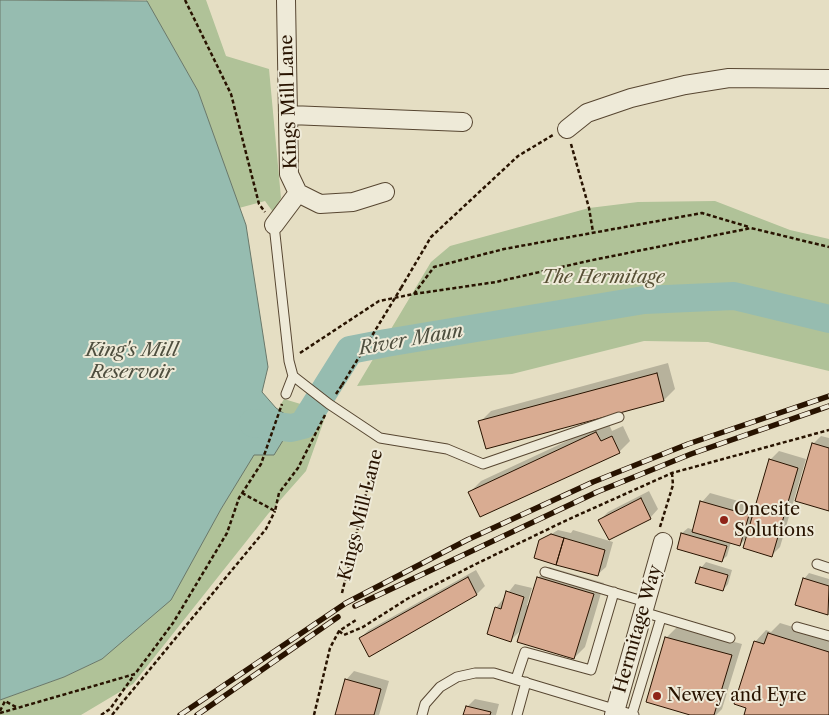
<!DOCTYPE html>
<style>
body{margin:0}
canvas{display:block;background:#e5dec3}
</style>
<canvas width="829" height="715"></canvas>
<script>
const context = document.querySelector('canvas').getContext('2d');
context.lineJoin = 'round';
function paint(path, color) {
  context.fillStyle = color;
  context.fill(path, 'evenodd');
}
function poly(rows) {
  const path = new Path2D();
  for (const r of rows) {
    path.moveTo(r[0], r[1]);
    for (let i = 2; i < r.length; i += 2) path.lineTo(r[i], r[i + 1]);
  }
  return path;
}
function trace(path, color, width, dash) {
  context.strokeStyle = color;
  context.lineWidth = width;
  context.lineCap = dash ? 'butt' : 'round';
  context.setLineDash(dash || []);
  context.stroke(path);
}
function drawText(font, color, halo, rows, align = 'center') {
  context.font = font + ' "Libre Caslon Text",serif';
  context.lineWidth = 4;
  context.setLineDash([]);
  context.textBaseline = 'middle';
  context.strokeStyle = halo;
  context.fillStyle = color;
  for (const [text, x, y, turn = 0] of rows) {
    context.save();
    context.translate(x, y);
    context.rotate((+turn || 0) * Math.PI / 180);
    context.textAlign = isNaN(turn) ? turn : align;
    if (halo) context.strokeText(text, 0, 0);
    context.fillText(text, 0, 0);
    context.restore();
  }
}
paint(poly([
 [146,0,206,0,226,56,269,69,281,198,273,212,265,201,239,208,198,91],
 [715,201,790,230,829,239,829,371,708,342,644,341,512,374,357,386,431,262,450,246,589,208,638,202],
 [284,399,327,412,306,471,268,514,133,684,81,715,0,715,0,700,64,677,102,659,221,509]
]), '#b0c298');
const water = poly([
 [0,0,147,1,198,91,246,225,268,367,262,392,276,408,295,421,274,455,254,455,221,509,171,600,102,659,64,677,0,700,0,0]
]);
paint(water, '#96bcb0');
trace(water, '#6a786a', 1);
paint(poly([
 [668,363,675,389,664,400,480,422,491,411],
 [608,422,612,431,623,426,630,441,619,452,470,492,481,481],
 [821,436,829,438,829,510,813,444],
 [779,451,806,459,780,547,772,555,747,537,740,545,731,542,727,556,721,561,682,533,688,528,694,530,702,502,710,493,756,506,770,460],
 [649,491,658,509,650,518,600,520,608,512],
 [558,530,571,533,573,530,613,542,606,567,597,575,540,541],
 [706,562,732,570,728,584,723,590,701,568],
 [549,567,604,583,585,647,574,658,522,629,511,640,496,608,515,584,532,588,527,605,529,606,538,578],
 [476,570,485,586,477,594,370,655,360,638,369,630],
 [809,573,829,579,828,613,804,579],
 [780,623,829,638,829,715,745,715,755,642,766,630,771,632],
 [677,627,742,644,722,709,716,715,694,715,666,638],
 [354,671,389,681,379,715,336,715,346,680],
 [475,699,499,704,496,715,464,715,467,707]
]), '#0003');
trace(poly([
 [253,423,291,428,303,425,350,350,386,343,644,300,734,296,829,319]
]), '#96bcb0', 28);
const building = poly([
 [657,373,664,401,486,449,478,421,657,373],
 [596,432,601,441,612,436,620,453,480,517,468,492,596,432],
 [812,443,829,448,829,511,795,501,812,443],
 [769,459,798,468,772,557,743,548,769,459],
 [641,498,651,519,609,540,598,520,641,498],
 [700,501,749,515,740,546,692,532,700,501],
 [681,533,727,546,722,562,677,549,681,533],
 [551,534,564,538,556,565,534,558,539,540,551,534],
 [564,538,605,550,598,576,556,565,564,538],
 [700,567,728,575,723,591,695,583,700,567],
 [468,577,477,595,369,657,359,638,468,577],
 [537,577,594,594,574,659,517,642,537,577],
 [803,578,829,586,828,615,795,605,803,578],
 [506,591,524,597,511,642,487,634,495,607,501,609,506,591],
 [768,633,829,652,829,715,744,715,746,708,734,704,754,641,764,644,768,633],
 [665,637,732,655,714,715,690,715,646,702,665,637],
 [345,679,381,689,374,715,335,715,345,679],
 [466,706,491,712,490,715,463,715,466,706]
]);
paint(building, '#d9ac92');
trace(building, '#281300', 1);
const lane = poly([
 [274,225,289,361,293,376,286,394],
 [293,376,329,404,380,438,447,449,483,464,619,417],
 [817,564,829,568],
 [545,572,646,602],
 [643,612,730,638],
 [797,627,829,636],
 [516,679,525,652,591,670,614,592],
 [632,714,661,618],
 [422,715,425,704,440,687,457,677,475,673,494,673,634,715],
 [517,715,526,682]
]);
const street = poly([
 [290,115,463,122],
 [567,129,587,113,631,98,685,85,729,78,829,79],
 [298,193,320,204,353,202,385,192],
 [274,225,298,193,289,174,286,0],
 [614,715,663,542]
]);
trace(lane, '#574631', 11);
trace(street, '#574631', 20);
trace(poly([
 [185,0,231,94,259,204,265,212],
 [571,144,589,208,593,232],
 [401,288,431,237,518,156,553,135],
 [414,294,434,267,504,249,702,213,749,227],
 [300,353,379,301,414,294,496,282,588,261,751,228,829,247],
 [336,394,342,385],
 [242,493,275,511,279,493,298,468,325,415],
 [660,527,673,485,672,473],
 [342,593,377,449],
 [339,631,344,635,363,627,407,599,478,563,567,520,672,473,829,430],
 [0,711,5,701,16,707],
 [0,713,135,674,173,623,227,533,239,498,261,464,282,404],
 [101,715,110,709,134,675],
 [112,715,266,529,275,511],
 [314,715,330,648,339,631,356,620]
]), '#281300', 2.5, [4, 2.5]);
trace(lane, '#eeead8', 9);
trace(street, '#eeead8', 18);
const rail = poly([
 [355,606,597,492,691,454,829,406],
 [180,715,346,603,467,540,593,482,688,444,829,396],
 [197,715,338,617]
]);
trace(rail, '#281300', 5.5);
trace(rail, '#eeead8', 4, [11]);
trace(poly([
 [342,385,401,288]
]), '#281300', 2.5, [4, 2.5]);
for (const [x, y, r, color] of [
 [724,520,5,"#8f2418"],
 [657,696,5,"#8f2418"]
]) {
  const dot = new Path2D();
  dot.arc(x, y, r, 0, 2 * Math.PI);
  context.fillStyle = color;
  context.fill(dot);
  trace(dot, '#eeead8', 2);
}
drawText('18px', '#281300', '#eeead8', [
 ["Kings Mill Lane",289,102,-92],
 ["Kings Mill Lane",361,515,-76],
 ["Hermitage Way",638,629,-74]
]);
drawText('italic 18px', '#585035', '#eeead8', [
 ["The Hermitage",603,278]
]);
drawText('18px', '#281300', '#eeead8', [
 ["Onesite",734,510],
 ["Solutions",734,531],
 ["Newey and Eyre",667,696]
], 'left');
drawText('italic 19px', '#4e4e3e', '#eeead8', [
 ["River Maun",411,340,-10],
 ["King's Mill",132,351],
 ["Reservoir",132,373]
]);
</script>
